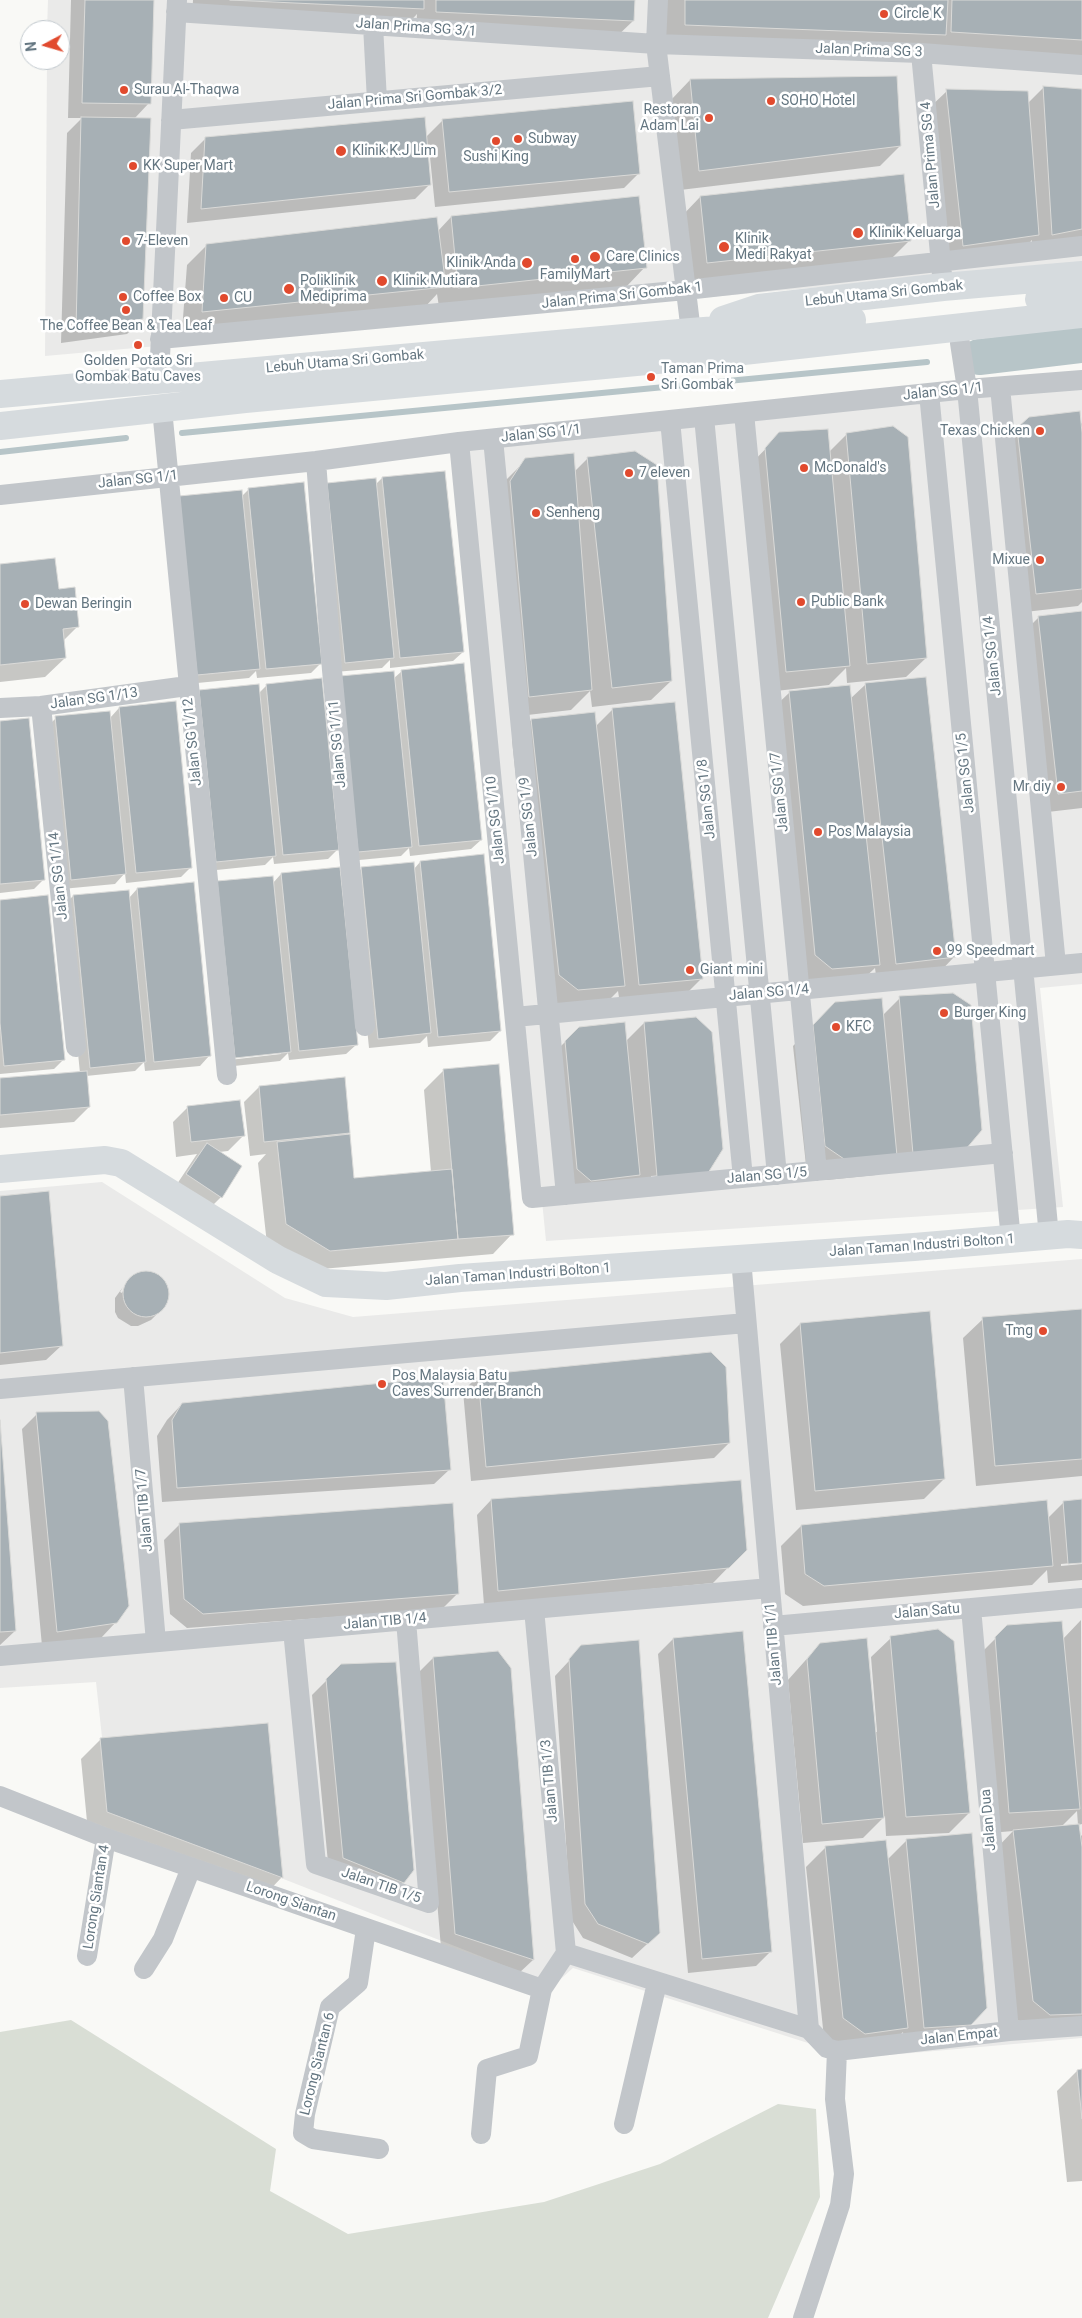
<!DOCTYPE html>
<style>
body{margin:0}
#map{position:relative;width:1082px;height:2318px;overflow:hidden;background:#f9f9f6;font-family:Roboto,sans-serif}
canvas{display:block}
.north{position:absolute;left:20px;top:20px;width:50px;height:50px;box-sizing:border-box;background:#fff;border:1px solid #c1c8cd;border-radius:50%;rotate:264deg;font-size:14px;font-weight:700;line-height:20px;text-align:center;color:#647681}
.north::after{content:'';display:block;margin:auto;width:18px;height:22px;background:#e14a2e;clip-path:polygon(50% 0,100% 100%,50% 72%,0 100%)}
</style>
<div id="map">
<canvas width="1082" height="2318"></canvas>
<div class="north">N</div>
</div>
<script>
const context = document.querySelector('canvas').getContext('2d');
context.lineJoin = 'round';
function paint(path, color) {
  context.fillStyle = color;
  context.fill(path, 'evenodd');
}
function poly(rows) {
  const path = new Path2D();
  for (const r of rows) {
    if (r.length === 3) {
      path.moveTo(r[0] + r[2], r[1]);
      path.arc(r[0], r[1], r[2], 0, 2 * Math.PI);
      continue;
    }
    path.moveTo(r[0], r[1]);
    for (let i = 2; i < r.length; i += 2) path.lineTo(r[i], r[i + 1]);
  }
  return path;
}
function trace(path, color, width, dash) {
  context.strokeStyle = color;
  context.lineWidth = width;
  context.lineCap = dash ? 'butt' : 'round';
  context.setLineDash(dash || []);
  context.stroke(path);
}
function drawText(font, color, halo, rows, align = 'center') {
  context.font = font + ' Roboto,sans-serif';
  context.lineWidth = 5;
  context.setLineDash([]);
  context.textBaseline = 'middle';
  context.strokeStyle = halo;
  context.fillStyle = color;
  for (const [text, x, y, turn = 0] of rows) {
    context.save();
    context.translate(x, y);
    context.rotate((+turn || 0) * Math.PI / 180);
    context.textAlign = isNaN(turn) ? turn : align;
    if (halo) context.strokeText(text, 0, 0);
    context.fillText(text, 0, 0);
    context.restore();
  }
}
paint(poly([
 [48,0,1082,0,1082,264,45,356,47,60,60,60,60,30,47,30],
 [1082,383,1082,984,1040,988,1063,1207,546,1241,467,445],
 [102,1182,285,1298,353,1317,1082,1259,1082,2038,855,2058,573,1968,554,1985,110,1811,96,1682,0,1688,0,1191]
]), '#eaeae9');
paint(poly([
 [71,2020,276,2149,270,2191,348,2234,544,2202,660,2164,778,2104,816,2109,820,2197,768,2318,0,2318,0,2032]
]), '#d9ded5');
paint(poly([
 [71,0,153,0,149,103,134,119,142,319,127,334,61,343,67,133,82,118,68,118],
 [193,0,633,0,633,21,613,40,416,31,417,14,403,29,192,18],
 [667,0,1082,0,1082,60,665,45],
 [690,80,900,146,880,166,680,190,671,100],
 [1043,88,1082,90,1082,244,1032,254,1032,240,1018,254,944,265,927,110,947,91,1028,103],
 [443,120,639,173,624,188,435,207,430,157,427,157,430,184,415,199,187,223,191,153,206,138,426,137],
 [700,197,910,240,890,260,688,282,681,217],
 [451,217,645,267,626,287,439,307,437,294,425,307,182,331,187,265,207,245,438,231],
 [1030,418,1080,425,1082,423,1082,602,1078,606,1016,613,998,449],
 [780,434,829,452,847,434,926,658,906,677,847,683,846,668,829,685,767,692,746,469],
 [587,459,671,681,651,700,592,707,590,691,571,710,510,717,506,480,526,460,574,472],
 [382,478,463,652,453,661,390,668,390,660,382,668,335,672,317,494,375,485],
 [249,489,321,663,311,673,257,678,256,671,249,678,187,684,242,496],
 [0,565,58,590,77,627,63,641,65,658,45,677,0,682],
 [1082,612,1082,808,1039,813,1019,637,1039,617],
 [402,671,481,840,471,849,410,856,409,848,401,856,349,861,393,679],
 [267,685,338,849,328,859,274,864,273,857,265,865,207,871,259,693],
 [865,685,954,957,935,977,877,983,875,968,858,984,812,989,795,975,769,712,789,693,849,686,850,699],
 [119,708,191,867,181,877,126,883,125,873,115,884,62,889,46,728,56,718,110,718],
 [613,709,701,979,681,999,620,1004,618,991,604,1005,558,1009,539,995,512,740,531,720,595,727],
 [0,722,43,880,34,889,0,893],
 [420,862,500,1031,490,1041,428,1047,427,1036,420,1043,369,1048,352,878,362,868,414,869],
 [281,874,356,1045,346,1054,289,1060,288,1053,280,1061,225,1067,273,883],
 [281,1052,281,1054,229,1060,228,1057],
 [137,889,209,1056,200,1066,145,1071,144,1062,135,1071,86,1076,89,1107,74,1122,0,1128,0,1079,80,1073,63,906,73,896,129,898],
 [0,901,64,1059,54,1069,0,1074],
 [900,998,981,1129,876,1175,827,1180,806,1165,793,1046,836,1003,883,1015],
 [696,1018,711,1033,721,1148,708,1172,687,1192,638,1196,636,1178,619,1195,571,1200,557,1189,545,1062,579,1028,624,1024,625,1042,644,1023],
 [701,1172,701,1175,651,1179,651,1176],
 [444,1070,512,1234,493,1254,310,1270,267,1244,258,1163,266,1154,250,1156,244,1102,259,1087,349,1132,346,1136,353,1179,431,1172,424,1090],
 [188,1107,243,1136,228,1151,219,1152,221,1197,211,1207,177,1184,197,1154,176,1157,173,1122],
 [0,1197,61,1346,46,1360,0,1365],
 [140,1273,154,1273,165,1283,168,1297,161,1310,151,1320,138,1326,131,1326,118,1318,115,1312,115,1298,123,1287,120,1292,122,1293,128,1281],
 [1082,1310,1082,1476,976,1486,963,1338,983,1319],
 [800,1324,944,1479,924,1499,796,1510,780,1344],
 [710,1353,729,1443,714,1458,471,1481,463,1391,478,1376],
 [182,1404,449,1470,434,1484,162,1502,157,1436,167,1420],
 [37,1414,116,1622,101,1638,42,1646,22,1429],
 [0,1437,15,1631,0,1645],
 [491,1500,745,1550,713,1583,484,1605,477,1515],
 [1082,1500,1082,1562,1061,1564,1061,1566,1082,1564,1082,1580,1048,1583,1047,1570,1032,1585,803,1606,785,1594,781,1546,801,1526,1046,1501,1048,1518,1064,1502],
 [179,1525,457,1594,442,1609,187,1628,170,1614,164,1540],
 [1081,1620,1082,1824,1078,1825,1080,1837,1082,1835,1082,2031,1014,2020,994,1851,1013,1831,990,1833,976,1658,996,1638,1063,1639],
 [1077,1811,1078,1825,1061,1827],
 [891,1638,969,1813,949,1833,886,1836,885,1816,863,1838,803,1843,788,1680,820,1644,875,1732,877,1732,871,1657],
 [673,1639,771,1951,756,1966,688,1973,658,1654],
 [582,1647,659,1933,632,1958,583,1938,571,1919,555,1676],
 [433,1658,509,1668,533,1960,518,1974,441,1948,418,1673],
 [341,1666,403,1882,388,1897,329,1873,312,1695],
 [101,1739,282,1877,263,1897,88,1832,81,1759],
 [907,1840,970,2024,950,2044,904,2047,903,2032,887,2048,845,2053,824,2038,806,1867,826,1847,887,1860],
 [1077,2071,1082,2071,1082,2181,1067,2182,1057,2091]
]), '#0003');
trace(poly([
 [182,433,927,362],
 [0,452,126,438]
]), '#b7c5c8', 6);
trace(poly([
 [979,357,1082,345]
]), '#b7c5c8', 36);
const building = poly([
 [85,0,154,0,151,104,82,103,85,0],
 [230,0,424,0,424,9,230,0],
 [436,0,635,0,634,21,436,12,436,0],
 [685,0,948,0,946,35,685,25,685,0],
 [952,0,1082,0,1082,40,951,32,952,0],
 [897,76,901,146,699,171,690,79,897,76],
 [1043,86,1082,89,1082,229,1052,235,1043,86],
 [946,89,1028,91,1039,235,963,246,946,89],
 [633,101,640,174,449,192,442,119,633,101],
 [81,117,151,118,143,319,76,329,81,117],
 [425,117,431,185,201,209,205,137,425,117],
 [904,174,911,241,707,263,700,196,904,174],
 [639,196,647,268,458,288,451,216,639,196],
 [437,217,446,287,202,312,206,244,437,217],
 [1080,411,1082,433,1082,589,1036,594,1017,428,1029,417,1080,411],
 [893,426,908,437,927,658,867,664,846,433,893,426],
 [828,429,850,666,786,672,765,448,779,432,828,429],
 [635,451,657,465,672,681,612,688,587,457,635,451],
 [574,453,592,690,529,697,510,481,525,458,574,453],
 [445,471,464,652,400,658,382,477,445,471],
 [376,478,394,658,345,663,327,483,376,478],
 [304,482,322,664,266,669,248,488,304,482],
 [242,490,260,669,197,675,179,496,242,490],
 [55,558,59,589,75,587,79,627,63,629,66,658,0,665,0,564,55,558],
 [1082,611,1082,791,1058,794,1038,616,1082,611],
 [464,663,482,840,419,846,401,670,464,663],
 [394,671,412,847,358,852,340,676,394,671],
 [926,677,956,957,896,964,865,683,926,677],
 [322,678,339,850,283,855,266,684,322,678],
 [259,684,276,856,216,862,199,690,259,684],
 [850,685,880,965,832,969,815,955,789,691,850,685],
 [176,701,192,868,136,873,119,707,176,701],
 [675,702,703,979,639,985,612,708,675,702],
 [110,711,126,874,71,880,55,716,110,711],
 [595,712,625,986,578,990,559,975,531,719,595,712],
 [29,718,45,880,0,884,0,721,29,718],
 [484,854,501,1031,438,1037,420,861,484,854],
 [414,862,431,1033,378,1039,361,867,414,862],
 [340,867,358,1045,299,1051,281,873,340,867],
 [273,876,291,1052,235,1058,217,881,273,876],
 [194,882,211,1056,154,1062,137,888,194,882],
 [129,890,146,1062,90,1068,73,895,129,890],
 [48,895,65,1060,4,1066,0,1023,0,900,48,895],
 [953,993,971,1005,982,1130,966,1149,913,1154,899,996,953,993],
 [882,998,897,1156,847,1161,825,1146,813,1025,835,1002,882,998],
 [696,1017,712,1032,723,1149,708,1173,657,1177,644,1022,696,1017],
 [625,1022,640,1175,591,1181,577,1169,565,1041,579,1027,625,1022],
 [499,1064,514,1235,458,1239,443,1069,499,1064],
 [87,1071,90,1107,0,1115,0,1078,87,1071],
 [345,1077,350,1133,264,1142,259,1086,345,1077],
 [240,1100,245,1136,191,1142,187,1106,240,1100],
 [350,1134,354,1178,452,1169,458,1239,330,1251,286,1224,277,1142,350,1134],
 [207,1143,242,1166,222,1198,186,1174,207,1143],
 [49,1191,63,1346,0,1353,0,1196,49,1191],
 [146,1294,23],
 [1082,1309,1082,1459,995,1466,982,1317,1082,1309],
 [930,1311,945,1479,815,1491,800,1323,930,1311],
 [711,1352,726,1367,730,1443,486,1467,478,1375,711,1352],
 [443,1377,451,1470,177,1488,172,1420,182,1403,443,1377],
 [99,1411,108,1421,129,1606,117,1623,57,1632,36,1412,99,1411],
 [0,1420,16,1631,0,1632,0,1420],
 [741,1480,747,1550,729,1568,498,1591,491,1499,741,1480],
 [1082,1499,1082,1563,1068,1564,1063,1501,1082,1499],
 [1047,1500,1053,1566,824,1586,805,1574,801,1525,1047,1500],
 [453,1503,459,1594,203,1614,184,1599,179,1523,453,1503],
 [1062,1621,1080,1809,1009,1813,995,1637,1007,1625,1062,1621],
 [938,1629,954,1641,970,1813,906,1817,890,1636,938,1629],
 [743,1631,772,1952,702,1959,673,1638,743,1631],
 [867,1638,884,1818,822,1824,807,1659,820,1643,867,1638],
 [639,1640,660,1933,648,1944,598,1924,585,1904,569,1659,581,1645,639,1640],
 [498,1651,511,1668,534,1960,455,1934,433,1657,498,1651],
 [396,1662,414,1870,404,1883,343,1858,326,1679,341,1664,396,1662],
 [268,1723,283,1878,107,1812,100,1738,268,1723],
 [1079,1824,1082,1847,1082,2014,1050,2015,1033,2001,1013,1830,1079,1824],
 [972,1833,987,2008,971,2025,924,2028,906,1839,972,1833],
 [886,1840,908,2028,865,2034,843,2018,825,1846,886,1840],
 [1082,2069,1082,2119,1077,2070,1082,2069]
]);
paint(building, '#a7b0b5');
trace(building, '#dadad8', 1);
trace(poly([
 [658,0,656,44,691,332],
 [176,12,656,44,921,53,1082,65],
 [373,25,377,101],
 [921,53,942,275],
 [171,120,660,76],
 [160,339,686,290,1082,246],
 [960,343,967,389,1049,1236],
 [159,378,177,0],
 [1000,387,1056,965],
 [929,393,1011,1240],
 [162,409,227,1075],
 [744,413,817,1171],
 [704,417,777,1175],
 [670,420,743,1178],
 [493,439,566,1195],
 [459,442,532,1198,1003,1153],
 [316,461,332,670,365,1026],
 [0,495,316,461,459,442,967,389,1082,380],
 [41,706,76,1047],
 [0,708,41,706,187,686],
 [515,1017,1082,963],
 [741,1259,809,2029],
 [133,1377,156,1642],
 [0,1389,746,1323],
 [971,1608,1009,2031],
 [534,1609,566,1953],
 [773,1626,1082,1598],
 [293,1630,316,1864,429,1903,406,1620],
 [0,1656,770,1588],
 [0,1796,106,1838,542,1989,566,1953],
 [366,1929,358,1983,330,2007,305,2114,303,2133,313,2139,379,2149],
 [566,1953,809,2029,827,2048,837,2051,1009,2031,1082,2026],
 [87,1956,106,1838],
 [144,1969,163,1939,191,1868],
 [624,2124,657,1983],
 [481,2134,487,2069,528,2056,542,1989],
 [803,2318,840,2205,844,2174,835,2099,837,2051]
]), '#c2c6ca', 20);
trace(poly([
 [1039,299,1082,294],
 [723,320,759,308,943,287,1082,275],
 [0,394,691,332,852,320],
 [0,426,245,399,689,357,1082,314],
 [0,1169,105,1160,121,1163,278,1260,326,1283,386,1286,460,1278,914,1247,1068,1234,1082,1235]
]), '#d6dbde', 28);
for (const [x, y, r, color] of [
 [884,14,5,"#e14a2e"],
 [124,90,5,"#e14a2e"],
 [771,101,5,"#e14a2e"],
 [709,118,5,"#e14a2e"],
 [518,139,5,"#e14a2e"],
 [496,141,5,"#e14a2e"],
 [341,151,6,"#e14a2e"],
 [133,166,5,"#e14a2e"],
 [858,233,6,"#e14a2e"],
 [126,241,5,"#e14a2e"],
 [724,247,6,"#e14a2e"],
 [595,257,6,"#e14a2e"],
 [575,259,5,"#e14a2e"],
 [527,263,6,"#e14a2e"],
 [382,281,6,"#e14a2e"],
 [289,289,6,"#e14a2e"],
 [123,297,5,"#e14a2e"],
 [224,298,5,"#e14a2e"],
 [126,310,5,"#e14a2e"],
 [138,345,5,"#e14a2e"],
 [651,377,5,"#e14a2e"],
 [1040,431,5,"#e14a2e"],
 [804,468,5,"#e14a2e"],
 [629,473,5,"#e14a2e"],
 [536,513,5,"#e14a2e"],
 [1040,560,5,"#e14a2e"],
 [801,602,5,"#e14a2e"],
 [25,604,5,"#e14a2e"],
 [1061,787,5,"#e14a2e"],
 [818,832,5,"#e14a2e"],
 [937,951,5,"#e14a2e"],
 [690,970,5,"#e14a2e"],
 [944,1013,5,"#e14a2e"],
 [836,1027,5,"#e14a2e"],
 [1043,1331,5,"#e14a2e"],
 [382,1384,5,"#e14a2e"]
]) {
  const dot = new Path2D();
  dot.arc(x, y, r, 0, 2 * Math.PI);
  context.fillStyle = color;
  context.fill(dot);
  trace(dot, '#fff', 2);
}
drawText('14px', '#647681', '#fff', [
 ["Circle K",894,14],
 ["Surau Al-Thaqwa",134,90],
 ["SOHO Hotel",781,101],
 ["Restoran",699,110,"right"],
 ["Adam Lai",699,126,"right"],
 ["Subway",528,139],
 ["Klinik K.J Lim",352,151],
 ["Sushi King",496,157,"center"],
 ["KK Super Mart",143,166],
 ["Klinik Keluarga",869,233],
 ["Klinik",735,239],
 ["Medi Rakyat",735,255],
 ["7-Eleven",136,241],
 ["Care Clinics",606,257],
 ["Klinik Anda",516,263,"right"],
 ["FamilyMart",575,275,"center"],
 ["Poliklinik",300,281],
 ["Mediprima",300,297],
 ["Klinik Mutiara",393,281],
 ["Coffee Box",133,297],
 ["CU",234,298],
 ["The Coffee Bean & Tea Leaf",126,326,"center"],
 ["Golden Potato Sri",138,361,"center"],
 ["Gombak Batu Caves",138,377,"center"],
 ["Taman Prima",661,369],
 ["Sri Gombak",661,385],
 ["Texas Chicken",1030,431,"right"],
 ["McDonald's",814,468],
 ["7 eleven",639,473],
 ["Senheng",546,513],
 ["Mixue",1030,560,"right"],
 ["Public Bank",811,602],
 ["Dewan Beringin",35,604],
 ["Mr diy",1051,787,"right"],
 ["Pos Malaysia",828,832],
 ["99 Speedmart",947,951],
 ["Giant mini",700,970],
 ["Burger King",954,1013],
 ["KFC",846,1027],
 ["Tmg",1033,1331,"right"],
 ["Pos Malaysia Batu",392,1376],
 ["Caves Surrender Branch",392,1392]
], 'left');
drawText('14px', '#647681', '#fff', [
 ["Jalan Prima SG 3/1",416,28,4],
 ["Jalan Prima SG 3",869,51,2],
 ["Jalan Prima Sri Gombak 3/2",415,98,-5],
 ["Jalan Prima SG 4",931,155,-95],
 ["Lebuh Utama Sri Gombak",884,294,-6],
 ["Jalan Prima Sri Gombak 1",622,296,-6],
 ["Lebuh Utama Sri Gombak",345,362,-5],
 ["Jalan SG 1/1",943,392,-6],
 ["Jalan SG 1/1",541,434,-6],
 ["Jalan SG 1/1",138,480,-6],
 ["Jalan SG 1/4",993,656,-96],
 ["Jalan SG 1/13",94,699,-8],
 ["Jalan SG 1/12",193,742,-96],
 ["Jalan SG 1/11",338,744,-95],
 ["Jalan SG 1/5",966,773,-96],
 ["Jalan SG 1/7",780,792,-96],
 ["Jalan SG 1/8",707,799,-96],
 ["Jalan SG 1/9",529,817,-96],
 ["Jalan SG 1/10",496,820,-96],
 ["Jalan SG 1/14",59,876,-96],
 ["Jalan SG 1/4",769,993,-5],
 ["Jalan SG 1/5",767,1176,-5],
 ["Jalan Taman Industri Bolton 1",922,1246,-4],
 ["Jalan Taman Industri Bolton 1",518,1275,-4],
 ["Jalan TIB 1/7",145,1510,-95],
 ["Jalan Satu",927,1612,-5],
 ["Jalan TIB 1/4",385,1622,-5],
 ["Jalan TIB 1/1",774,1644,-95],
 ["Jalan TIB 1/3",550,1781,-95],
 ["Jalan Dua",989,1820,-95],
 ["Jalan TIB 1/5",381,1886,19],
 ["Lorong Siantan 4",97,1897,-81],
 ["Lorong Siantan",291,1902,19],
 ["Jalan Empat",959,2037,-6],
 ["Lorong Siantan 6",318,2064,-76]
]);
</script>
